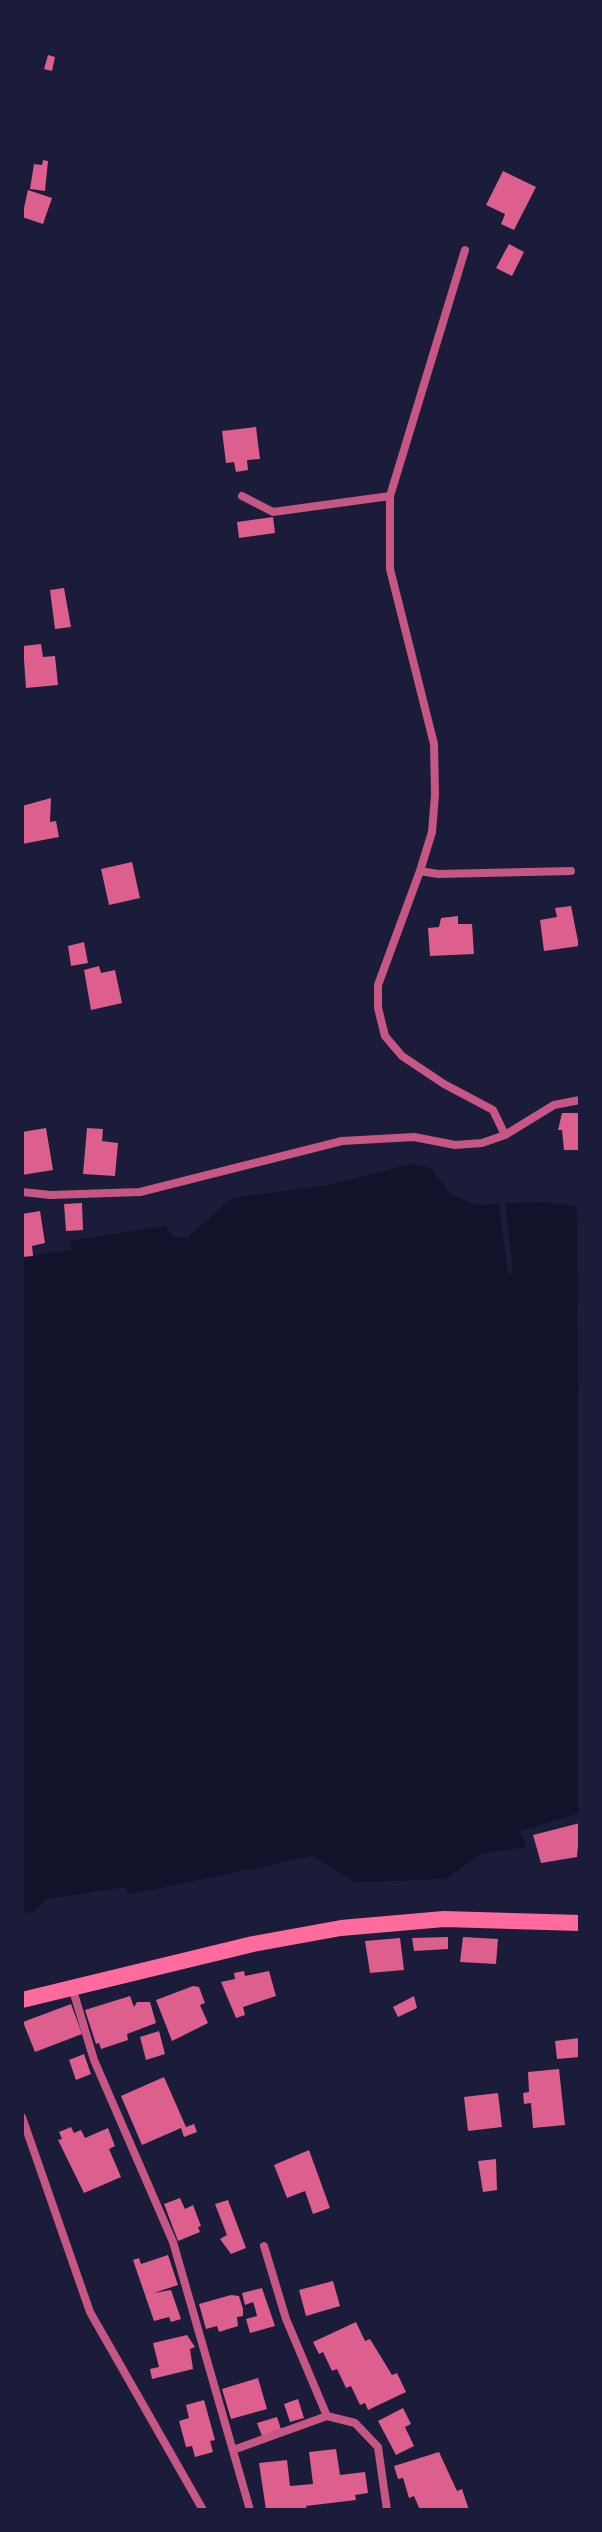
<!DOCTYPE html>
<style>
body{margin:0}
#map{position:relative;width:602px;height:2532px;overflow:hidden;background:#1b1b3a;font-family:"PT Sans",sans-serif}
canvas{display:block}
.frame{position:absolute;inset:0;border:24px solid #1b1b3a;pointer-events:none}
</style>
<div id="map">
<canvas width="602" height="2532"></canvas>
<div class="frame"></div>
</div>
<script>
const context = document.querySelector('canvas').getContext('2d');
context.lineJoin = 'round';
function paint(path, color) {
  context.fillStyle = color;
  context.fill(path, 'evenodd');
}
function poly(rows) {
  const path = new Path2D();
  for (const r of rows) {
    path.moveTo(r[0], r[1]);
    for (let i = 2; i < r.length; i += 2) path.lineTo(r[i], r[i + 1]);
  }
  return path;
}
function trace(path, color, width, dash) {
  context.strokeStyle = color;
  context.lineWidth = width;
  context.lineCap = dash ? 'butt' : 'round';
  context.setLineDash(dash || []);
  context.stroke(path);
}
paint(poly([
 [410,1164,431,1168,451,1195,477,1205,499,1204,508,1274,513,1273,505,1203,542,1202,577,1206,580,1813,520,1831,526,1847,480,1854,446,1879,355,1882,312,1856,128,1895,126,1887,47,1899,33,1912,22,1913,22,1257,72,1250,70,1241,165,1226,173,1237,188,1237,232,1198,329,1185]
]), '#12122b');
paint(poly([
 [48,55,55,57,52,71,44,69],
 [43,160,48,161,45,191,30,189,34,164,42,165],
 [503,171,536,187,514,230,501,224,505,214,486,205],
 [28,190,52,198,43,224,22,217],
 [509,244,524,252,512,276,496,268],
 [256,427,260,459,247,460,248,470,236,472,234,462,226,463,222,431],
 [273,517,275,533,239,538,237,522],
 [64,588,71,627,55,629,50,590],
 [41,644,43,657,55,656,58,685,26,688,23,646],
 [51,798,50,822,56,821,59,837,22,844,22,806],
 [132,862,140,898,109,905,101,869],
 [571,906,579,946,544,951,540,920,557,917,555,908],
 [458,916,458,924,472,924,474,954,430,956,428,928,439,927,441,918],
 [84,942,88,963,71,966,68,946],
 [99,966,101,973,115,970,122,1003,91,1010,84,970],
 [562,1113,580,1113,580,1150,564,1150,562,1130,558,1130],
 [46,1128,53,1170,22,1175,22,1132],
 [87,1128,103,1129,102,1141,118,1143,115,1176,83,1174],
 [82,1203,83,1230,66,1231,64,1204],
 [40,1211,45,1243,32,1246,33,1256,22,1257,22,1214],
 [580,1823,577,1857,541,1863,533,1835],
 [448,1937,448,1949,414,1951,412,1938],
 [463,1937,498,1939,496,1964,460,1962],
 [400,1938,404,1970,370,1973,365,1941],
 [244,1971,245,1976,269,1971,276,1996,243,2007,245,2015,236,2018,221,1982,235,1979,234,1973],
 [193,1986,199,1987,205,2003,200,2005,208,2023,172,2041,156,2000],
 [130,1996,134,2007,137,2002,150,2002,156,2023,127,2034,128,2040,101,2049,99,2043,96,2044,85,2010],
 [414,1996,417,2008,398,2017,393,2007],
 [71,2004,82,2034,35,2052,23,2022],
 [159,2031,165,2054,146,2060,140,2037],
 [580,2038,580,2057,557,2059,555,2041],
 [84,2054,91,2074,76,2080,69,2060],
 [559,2069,565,2125,533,2128,531,2103,524,2104,523,2093,529,2092,528,2072],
 [164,2077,186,2127,194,2124,197,2132,184,2137,181,2128,142,2145,121,2096],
 [498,2093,502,2127,468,2131,464,2097],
 [71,2127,74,2133,81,2130,85,2138,108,2128,115,2146,109,2149,121,2177,84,2193,58,2140,62,2139,59,2132],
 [309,2150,330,2208,313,2214,305,2191,287,2198,274,2165],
 [496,2159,497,2190,483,2192,478,2161],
 [180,2198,185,2209,193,2205,201,2226,198,2227,200,2232,178,2241,164,2204],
 [228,2200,246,2248,231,2254,220,2239,227,2235,215,2204],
 [168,2255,178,2285,154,2293,171,2290,181,2319,171,2322,169,2317,154,2321,133,2260,139,2258,141,2264],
 [333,2281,340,2306,306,2316,299,2290],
 [262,2288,275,2326,250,2333,246,2319,257,2316,255,2308,253,2302,245,2305,242,2293],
 [231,2295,239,2296,243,2309,243,2316,237,2317,238,2326,219,2332,217,2326,206,2329,199,2304],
 [356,2322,365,2341,370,2339,392,2375,397,2373,406,2392,368,2410,365,2403,360,2405,351,2386,346,2388,337,2369,332,2371,323,2352,319,2354,313,2342],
 [187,2335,195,2347,190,2349,193,2369,152,2379,150,2369,159,2367,153,2343],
 [258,2378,267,2409,231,2419,222,2389],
 [298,2399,304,2418,290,2422,284,2404],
 [204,2400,215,2440,210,2441,213,2452,195,2457,192,2446,186,2447,179,2421,189,2418,186,2405],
 [403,2408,411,2424,405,2427,414,2446,396,2455,378,2421],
 [277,2417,281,2429,262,2436,257,2423],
 [336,2449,340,2475,365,2472,368,2493,355,2495,356,2500,306,2506,307,2510,266,2510,259,2463,287,2460,290,2486,313,2484,309,2452],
 [439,2452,457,2491,462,2489,469,2510,420,2510,414,2496,409,2498,403,2478,398,2479,394,2466]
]), '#dd5f8e');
trace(poly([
 [465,250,390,496,390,569,434,744,435,795,432,832,420,871,378,985,378,1008,385,1036,402,1056,444,1084,493,1110,505,1135],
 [242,496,273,512,390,496],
 [420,871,438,874,571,871],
 [22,1192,51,1195,140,1192,342,1141,414,1137,455,1145,482,1143,505,1135,554,1105,580,1100],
 [72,1987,94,2060,173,2242,250,2510],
 [22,2117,90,2312,203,2510],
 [264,2246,286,2319,327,2416],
 [233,2450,327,2416,355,2423,378,2447,387,2510]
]), '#c65784', 8);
trace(poly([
 [22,2000,253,1944,341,1928,444,1919,580,1923]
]), '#ff6b9d', 16);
</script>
